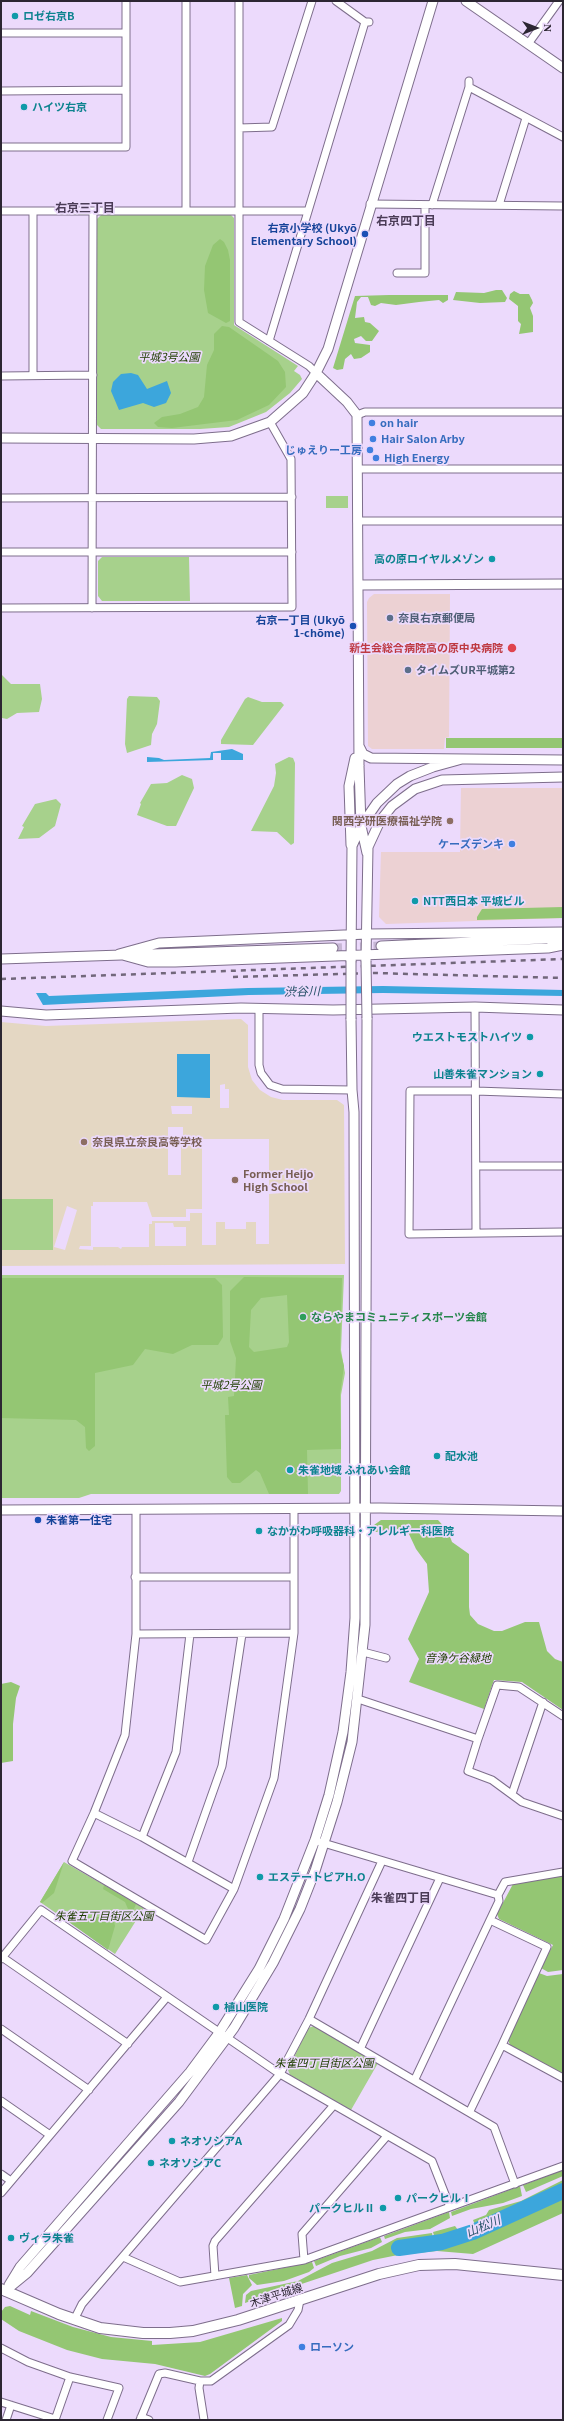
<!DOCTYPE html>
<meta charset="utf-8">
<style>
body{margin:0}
#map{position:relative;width:564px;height:2421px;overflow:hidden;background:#ecdafc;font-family:Georgia,serif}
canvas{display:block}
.frame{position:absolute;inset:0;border:2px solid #2c2632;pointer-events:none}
.north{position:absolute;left:516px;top:8px;width:40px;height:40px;-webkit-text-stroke:3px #ecdafc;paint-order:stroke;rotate:90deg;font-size:11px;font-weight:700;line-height:16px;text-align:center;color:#2c2632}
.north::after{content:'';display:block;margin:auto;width:14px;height:18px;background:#2c2632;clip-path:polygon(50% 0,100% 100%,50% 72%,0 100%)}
</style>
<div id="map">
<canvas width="564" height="2421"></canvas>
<div class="frame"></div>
<div class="north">N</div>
</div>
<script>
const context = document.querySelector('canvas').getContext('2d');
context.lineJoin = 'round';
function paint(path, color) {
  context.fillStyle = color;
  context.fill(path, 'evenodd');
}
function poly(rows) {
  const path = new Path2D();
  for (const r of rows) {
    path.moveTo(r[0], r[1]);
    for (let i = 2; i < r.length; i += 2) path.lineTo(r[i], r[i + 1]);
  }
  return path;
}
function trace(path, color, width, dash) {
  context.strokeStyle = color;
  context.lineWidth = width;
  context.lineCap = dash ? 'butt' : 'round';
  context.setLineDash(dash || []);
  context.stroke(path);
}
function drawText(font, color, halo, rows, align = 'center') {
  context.font = font + ' Georgia,"Noto Sans JP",serif';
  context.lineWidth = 3.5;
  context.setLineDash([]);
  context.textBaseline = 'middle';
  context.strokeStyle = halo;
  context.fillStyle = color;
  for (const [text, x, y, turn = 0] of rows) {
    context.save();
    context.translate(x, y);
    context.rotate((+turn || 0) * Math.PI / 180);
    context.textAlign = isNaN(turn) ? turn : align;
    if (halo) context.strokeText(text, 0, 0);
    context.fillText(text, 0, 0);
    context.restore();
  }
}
paint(poly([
 [374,594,450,594,449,737,445,738,444,749,372,749,368,746,367,602,369,598],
 [461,788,563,788,563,918,386,924,379,917,381,852,460,852]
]), '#ecd1d3');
paint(poly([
 [241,1019,248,1025,248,1067,252,1080,260,1090,271,1097,283,1100,337,1100,344,1105,345,1264,1,1266,1,1250,53,1249,53,1199,1,1199,1,1022,46,1026],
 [225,1084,225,1089,229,1089,229,1108,220,1108,220,1085],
 [171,1106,192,1106,192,1114,172,1114],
 [168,1127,183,1127,183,1139,269,1139,269,1185,282,1185,282,1193,269,1194,269,1244,256,1244,256,1222,246,1222,246,1229,225,1229,225,1222,216,1222,216,1245,202,1245,202,1213,190,1213,190,1221,152,1221,152,1224,149,1224,149,1247,122,1247,121,1249,118,1247,93,1247,93,1250,79,1249,80,1246,91,1246,91,1206,93,1206,93,1202,147,1202,152,1217,186,1217,186,1209,202,1209,202,1143,183,1143,181,1145,181,1175,168,1175],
 [67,1206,77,1210,65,1250,54,1247],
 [155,1223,173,1223,174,1227,186,1227,186,1246,155,1246]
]), '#e4d7c3');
paint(poly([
 [230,214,234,218,234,325,298,366,294,371,300,375,302,379,290,393,266,412,229,427,200,429,101,429,97,425,97,219,101,215],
 [326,496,348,496,348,508,326,508],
 [102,557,189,557,190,601,102,601,98,596,98,561],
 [2,675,11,684,40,684,42,699,39,712,17,713,7,719,2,718],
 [129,696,157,697,160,701,157,724,152,734,151,745,127,753,125,744,127,699],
 [248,697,262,702,281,702,284,705,253,745,221,744,221,740,245,699],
 [289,757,293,758,295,763,294,843,291,845,277,832,251,831,274,786,276,773,275,764],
 [182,775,192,779,194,788,176,826,167,826,137,815,141,804,140,803,151,784,167,783],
 [56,799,61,804,55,826,39,838,18,839,24,827,22,826,35,804],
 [1,1199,53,1199,53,1250,1,1250],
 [1,1275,344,1275,341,1350,345,1373,341,1395,341,1491,339,1494,91,1494,79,1498,1,1498],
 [64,1862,144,1908,115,1954,40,1902],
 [314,2026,378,2063,351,2110,290,2075,288,2070,308,2028]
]), '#a7d18c');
paint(poly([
 [220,239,224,242,228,250,230,260,230,321,226,323,208,313,204,290,205,266,213,245],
 [496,290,502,290,507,298,505,302,480,303,453,300,456,292,484,293],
 [514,291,520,294,529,294,532,300,533,303,530,308,533,316,533,332,519,334,521,324,518,321,518,306,509,299,510,294],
 [389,295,448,295,448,300,443,303,439,300,419,302,396,305,381,303,375,306,371,305,368,297,361,297,357,302,355,318,364,317,365,322,370,323,379,331,372,341,366,341,361,336,354,339,355,343,370,345,370,352,361,358,354,359,351,354,345,359,343,369,337,370,333,368,355,296],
 [222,326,229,327,278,361,285,372,286,387,269,405,237,420,172,428,158,427,154,423,162,417,180,414,198,407,204,397,207,365,214,350,214,334],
 [446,738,563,738,563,748,446,748],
 [563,907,563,918,477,920,477,917,482,909],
 [244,1277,342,1278,340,1350,344,1366,340,1395,341,1449,307,1450,308,1494,269,1494,260,1473,256,1470,240,1483,232,1483,227,1477,225,1415,229,1415,228,1397,234,1396,235,1378,236,1358,230,1341,230,1291],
 [287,1295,289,1342,287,1347,254,1352,249,1347,251,1310,261,1298],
 [1,1278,215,1278,222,1285,223,1337,218,1345,192,1345,173,1354,145,1349,133,1365,95,1373,95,1446,89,1451,86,1448,85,1427,76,1420,1,1418],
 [381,1520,438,1520,448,1531,452,1542,469,1554,469,1607,470,1615,478,1624,494,1631,502,1631,525,1622,539,1622,547,1651,555,1659,563,1662,563,1710,522,1682,494,1680,484,1709,409,1682,419,1659,408,1639,429,1592,427,1564,416,1549,408,1532,374,1532,374,1525],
 [11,1682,20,1686,16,1698,13,1724,13,1761,1,1763,1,1684],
 [64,1862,54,1893,42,1903,40,1902],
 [563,1875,563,1970,548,1972,541,1968,553,1945,499,1919,497,1914,513,1884],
 [104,1885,136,1904,134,1909,128,1909,125,1902,103,1889],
 [70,1911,91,1917,106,1917,114,1921,115,1926,108,1950,62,1917],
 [539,1973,547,1976,563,1974,563,2074,510,2045,508,2040],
 [563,2170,563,2176,526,2192,523,2185],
 [563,2180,563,2187,501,2215,454,2234,435,2239,433,2232,455,2226,458,2230,475,2225,473,2220,486,2215,489,2210,521,2201],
 [520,2186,522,2196,503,2203,471,2209,452,2216,451,2212],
 [563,2195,563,2213,473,2254,437,2251,398,2255,373,2260,245,2303,246,2295,251,2291,298,2281,332,2263,372,2251,397,2238,432,2233,433,2239,396,2245,398,2252,444,2245,481,2232],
 [449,2212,450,2218,430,2229,405,2232,385,2239,384,2236],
 [380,2237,382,2242,371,2248,340,2256,316,2266,314,2261],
 [312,2262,314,2268,309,2272,284,2281,257,2285,249,2278,249,2275],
 [247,2275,252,2285,243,2294,242,2306,235,2308,229,2278],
 [10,2306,30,2315,31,2311,73,2327,111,2337,152,2341,152,2345,200,2342,282,2318,282,2321,210,2374,205,2376,155,2364,102,2359,67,2350,19,2331,1,2319,1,2312,5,2307]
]), '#94c673');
paint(poly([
 [131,373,138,375,147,389,167,381,171,393,166,403,154,407,143,403,119,410,111,391,113,382,121,374],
 [232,749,243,754,243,760,221,760,221,753,213,753,213,760,147,762,147,757,159,758,164,760,210,758,211,752],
 [383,986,563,990,563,996,383,993,249,995,43,1005,36,993,46,993,49,996,248,988],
 [177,1054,210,1054,210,1098,177,1097]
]), '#3ca6dc');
trace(poly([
 [399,2248,442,2242,473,2232,563,2191]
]), '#3ca6dc', 16);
trace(poly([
 [333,948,381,946]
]), '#c6b6d4', 9, [9, 4.5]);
const minor = poly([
 [186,1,186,211],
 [239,1,239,322,309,366,316,373],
 [336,1,365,22,369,22],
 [1,33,125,33],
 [528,44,559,1],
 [469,87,563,137],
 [1,91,126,90],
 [239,128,272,127,312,1],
 [1,147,126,147,126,1],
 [370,204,563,206],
 [432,205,469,87,469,81],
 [499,205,526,118],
 [1,211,308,211],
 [397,273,425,273,425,205],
 [269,341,365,22],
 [33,375,33,211],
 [1,376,93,375],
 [357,415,365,412,563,412],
 [357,469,563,469],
 [1,498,292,497],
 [357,521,563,521],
 [1,552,292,552],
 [1,608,292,607,291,459,270,422],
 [92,608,93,211],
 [475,1007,476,1232],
 [259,1009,259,1065,261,1073,270,1085,282,1089,352,1090],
 [563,1094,476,1091,410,1091,409,1234,563,1232],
 [476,1166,563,1166],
 [136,1510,136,1634,125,1735,94,1813,72,1861,206,1940,234,1889,274,1778,294,1633,294,1509],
 [135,1577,294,1577],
 [136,1634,294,1633],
 [363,1652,386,1658],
 [358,1699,478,1739,468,1771,492,1780,522,1802,563,1816],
 [478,1739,497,1685,519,1687,563,1716],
 [512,1794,543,1702],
 [94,1813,142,1837,234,1889],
 [142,1837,176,1752,190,1634],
 [320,1842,498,1895,499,1901,490,1920,547,1947,502,2045,563,2078],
 [188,1862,222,1766,242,1634],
 [498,1895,505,1882,563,1872],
 [2,1957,128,2044],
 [1,1959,41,1910,280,2074,432,2161,450,2207],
 [309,2019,494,2127,515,2184],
 [1,2029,89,2090],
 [361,2047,440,1878],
 [415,2079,490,1920],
 [1,2101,50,2135],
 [470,2111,502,2045],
 [1,2174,11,2181],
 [1,2193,167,1997],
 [123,2257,180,2282,304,2260,563,2166],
 [304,2260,302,2234,387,2136],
 [215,2276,213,2246,215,2241,334,2105],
 [74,2320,82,2304,280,2074,309,2019,382,1861],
 [1,2348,28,2362,70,2377,119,2388,107,2420],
 [200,2381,199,2388,204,2420],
 [1,2402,55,2419],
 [141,2417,149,2420],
 [6,2420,11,2405],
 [55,2420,70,2377],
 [140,2420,159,2374,165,2373,200,2381,211,2381,289,2325,298,2310,300,2300]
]);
const tertiary = poly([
 [466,1,563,68],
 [316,373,347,402,357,415,359,766,361,826,367,853],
 [1,438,194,439,231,436,270,422,303,393,316,373,328,349,433,1],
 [358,585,563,584],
 [359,746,363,754,371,758,563,760],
 [351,845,349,786,355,758],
 [381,946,563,938],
 [119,954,159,943,367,934,563,932],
 [119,954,148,962,175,962,548,948,563,945],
 [1,959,333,948],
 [366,960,368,847,380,821,392,806,415,789,442,780,563,777],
 [351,961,352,846,361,826,377,803,397,784,410,776,433,767,462,759],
 [1,1011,46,1015,241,1008,333,1010,475,1007,563,1010],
 [1,1510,380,1508,563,1511],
 [9,2285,20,2267,190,2072,219,2033,259,1969,284,1919,315,1840,329,1795,343,1732,351,1672,355,1618,354,1112,352,1090,351,1019],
 [5,2291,27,2273,179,2102,234,2028,273,1963,300,1909,315,1871,337,1802,352,1742,365,1625,367,1018]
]);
const secondary = poly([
 [1,2289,59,2314,100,2328,143,2333,170,2333,193,2331,238,2320,379,2274,419,2265,455,2264,563,2275]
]);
trace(minor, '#7e6e8c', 9);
trace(tertiary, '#7e6e8c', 11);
trace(secondary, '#7e6e8c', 12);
trace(minor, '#fff', 7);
trace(tertiary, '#fff', 9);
trace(secondary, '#fff', 10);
trace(poly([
 [233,977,374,973,563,978],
 [1,979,563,959]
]), '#72677b', 2.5, [5, 5]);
const tertiaryBridge = poly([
 [351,961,351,1019],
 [366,961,367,1018]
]);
trace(tertiaryBridge, '#7e6e8c', 11, []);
trace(tertiaryBridge, '#fff', 9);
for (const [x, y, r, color] of [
 [15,16,4,"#0f9aa8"],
 [24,107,4,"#0f9aa8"],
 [365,234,4,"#1a4fb4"],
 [372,423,4,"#3f7fe0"],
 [373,439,4,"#3f7fe0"],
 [370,450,4,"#3f7fe0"],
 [376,458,4,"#3f7fe0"],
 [492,559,4,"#0f9aa8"],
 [390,618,4,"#5c6f8a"],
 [353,626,4,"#1a4fb4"],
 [512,648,5,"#e0444e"],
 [408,670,4,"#5c6f8a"],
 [450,821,4,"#8d6e63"],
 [512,844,4,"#3f7fe0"],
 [415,901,4,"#0f9aa8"],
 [530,1037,4,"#0f9aa8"],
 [540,1074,4,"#0f9aa8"],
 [84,1142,4,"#8d6e63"],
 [235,1180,4,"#8d6e63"],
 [303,1317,4,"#2e9e5b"],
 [437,1456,4,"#0f9aa8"],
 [290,1470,4,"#0f9aa8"],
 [38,1520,4,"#1a4fb4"],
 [259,1531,4,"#0f9aa8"],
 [260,1877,4,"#0f9aa8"],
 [216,2007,4,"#0f9aa8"],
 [172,2141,4,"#0f9aa8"],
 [151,2163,4,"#0f9aa8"],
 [398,2198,4,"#0f9aa8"],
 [383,2208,4,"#0f9aa8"],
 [11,2238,4,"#0f9aa8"],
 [302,2347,4,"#3f7fe0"]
]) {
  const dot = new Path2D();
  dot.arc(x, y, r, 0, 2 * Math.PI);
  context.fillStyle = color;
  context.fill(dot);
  trace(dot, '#ecdafc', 1.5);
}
drawText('bold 11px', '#0d838f', '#ecdafc', [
 ["ロゼ右京B",23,16],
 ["ハイツ右京",32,107],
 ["高の原ロイヤルメゾン",484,559,"right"],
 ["NTT西日本 平城ビル",423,901],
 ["ウエストモストハイツ",522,1037,"right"],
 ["山善朱雀マンション",532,1074,"right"],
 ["配水池",445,1456],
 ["朱雀地域 ふれあい会館",298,1470],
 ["なかがわ呼吸器科・アレルギー科医院",267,1531],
 ["エステートピアH.O",268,1877],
 ["植山医院",224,2007],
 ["ネオソシアA",180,2141],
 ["ネオソシアC",159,2163],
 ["パークヒルⅠ",406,2198],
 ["パークヒルⅡ",375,2208,"right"],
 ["ヴィラ朱雀",19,2238]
], 'left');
drawText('bold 11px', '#164399', '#ecdafc', [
 ["右京小学校 (Ukyō",357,228],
 ["Elementary School)",357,241],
 ["右京一丁目 (Ukyō",345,620],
 ["1-chōme)",345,633],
 ["朱雀第一住宅",46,1520,"left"]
], 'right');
drawText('italic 11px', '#214003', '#ecdafc', [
 ["平城3号公園",169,357],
 ["平城2号公園",231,1385],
 ["音浄ケ谷緑地",458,1658],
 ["朱雀五丁目街区公園",104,1916],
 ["朱雀四丁目街区公園",324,2063]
]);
drawText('bold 11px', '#366cbe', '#ecdafc', [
 ["on hair",380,423],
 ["Hair Salon Arby",381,439],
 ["じゅえりー工房",362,450,"right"],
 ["High Energy",384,458],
 ["ケーズデンキ",504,844,"right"],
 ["ローソン",310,2347]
], 'left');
drawText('bold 11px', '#4e5e75', '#ecdafc', [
 ["奈良右京郵便局",398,618],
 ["タイムズUR平城第2",416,670]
], 'left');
drawText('bold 11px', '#be3a42', '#ecdafc', [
 ["新生会総合病院高の原中央病院",503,648]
], 'right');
drawText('bold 11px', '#785e54', '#ecdafc', [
 ["関西学研医療福祉学院",442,821,"right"],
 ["奈良県立奈良高等学校",92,1142],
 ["Former Heijo",243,1174],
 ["High School",243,1187]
], 'left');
drawText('bold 11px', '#27864d', '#ecdafc', [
 ["ならやまコミュニティスポーツ会館",311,1317]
], 'left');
drawText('11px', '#2c2632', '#ecdafc', [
 ["木津平城線",276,2295,-18]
]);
drawText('bold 12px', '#4b3c57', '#ecdafc', [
 ["右京三丁目",85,207],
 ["右京四丁目",406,220],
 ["朱雀四丁目",401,1897]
]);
drawText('italic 12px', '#28526a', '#ecdafc', [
 ["渋谷川",302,991,-1],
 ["山松川",483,2226,-23]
]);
</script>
